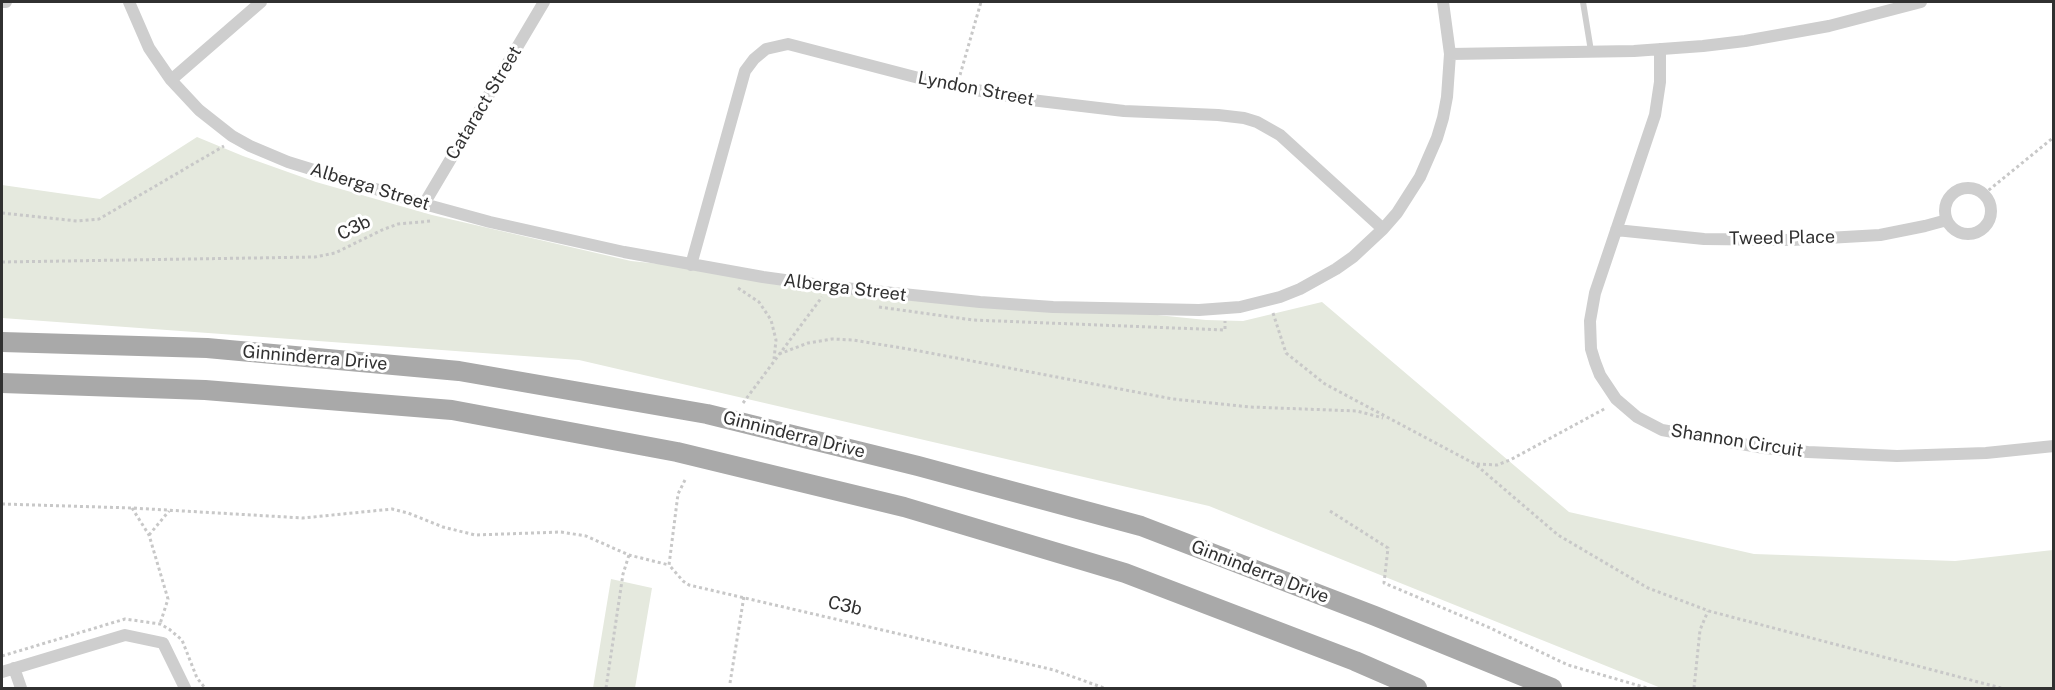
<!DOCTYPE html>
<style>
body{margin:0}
#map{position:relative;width:2055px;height:690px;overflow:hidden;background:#fff;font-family:"Public Sans",sans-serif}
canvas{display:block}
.frame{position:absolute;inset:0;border:3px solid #313131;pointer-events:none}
</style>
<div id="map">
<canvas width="2055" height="690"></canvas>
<div class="frame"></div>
</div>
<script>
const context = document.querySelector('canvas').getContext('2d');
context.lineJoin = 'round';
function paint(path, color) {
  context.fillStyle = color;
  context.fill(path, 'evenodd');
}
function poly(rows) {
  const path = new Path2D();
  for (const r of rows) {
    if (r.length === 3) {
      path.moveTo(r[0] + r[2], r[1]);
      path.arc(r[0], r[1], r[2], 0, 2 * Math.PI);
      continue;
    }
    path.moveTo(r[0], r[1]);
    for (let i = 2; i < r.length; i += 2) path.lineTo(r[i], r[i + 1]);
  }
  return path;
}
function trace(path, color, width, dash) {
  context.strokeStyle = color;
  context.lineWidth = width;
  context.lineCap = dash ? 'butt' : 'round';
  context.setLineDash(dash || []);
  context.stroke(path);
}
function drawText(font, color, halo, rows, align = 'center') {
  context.font = font + ' "Public Sans",sans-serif';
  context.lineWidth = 6;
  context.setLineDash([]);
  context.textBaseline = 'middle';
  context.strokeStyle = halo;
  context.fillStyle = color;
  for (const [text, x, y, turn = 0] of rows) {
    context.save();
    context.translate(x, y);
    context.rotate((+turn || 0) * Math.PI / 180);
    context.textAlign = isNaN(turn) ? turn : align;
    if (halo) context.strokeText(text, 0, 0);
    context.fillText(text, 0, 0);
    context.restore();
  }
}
paint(poly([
 [197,137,243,156,316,182,432,215,631,261,1206,320,1243,321,1322,302,1569,512,1754,554,1955,561,2053,550,2053,688,1661,688,1209,506,579,360,2,318,2,185,100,199],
 [611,579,652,588,635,688,593,688]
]), '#e5e9de');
trace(poly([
 [960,75,981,2],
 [1984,194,2054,137],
 [2,213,77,221,99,219,224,146],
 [2,262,315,257,335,253,382,230,398,224,431,221],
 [738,288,759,302,771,320,776,340,774,359],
 [879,307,973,320,1225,330,1225,321],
 [1273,313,1286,353,1325,384,1475,464,1558,535,1648,588,1709,611,2001,688],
 [779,354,808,343,832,339,853,340,914,350,1173,399,1250,407,1357,411,1383,418],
 [743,403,822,297],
 [1477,464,1497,465,1510,460,1606,408],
 [685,480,678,494,669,565,683,581,689,585,1054,670,1104,688],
 [2,504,132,508,303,518,392,509,408,513,443,527,475,535,561,532,586,536,629,555,669,565],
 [132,508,149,535,168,599,160,624],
 [1330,511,1388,548,1384,583,1488,627,1568,665,1647,688],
 [149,535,169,511],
 [2,656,125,619,160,624,169,629,182,640,197,678,205,688],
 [730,683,744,596],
 [606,688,623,574,629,555],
 [1694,688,1700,630,1708,611]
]), '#c8c8c8', 3, [3, 3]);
trace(poly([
 [1583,2,1591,51]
]), '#cecece', 6);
trace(poly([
 [2,2,6,2],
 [129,2,149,48,171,80,199,110,232,136,250,146,288,162,424,204,490,222,624,252,763,277,835,287,980,302,1053,307,1199,310,1240,307,1280,297,1300,289,1336,269,1353,257,1383,229,1397,213,1420,177,1437,138,1443,118,1447,97,1450,54,1443,2],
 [1660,49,1660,82,1655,115,1595,293,1590,321,1591,349,1595,362,1600,375,1616,399,1637,417,1662,430,1764,448,1808,452,1897,456,1986,453,2054,446],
 [1450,54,1634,51,1703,46,1745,41,1829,26,1921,2],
 [171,80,261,2],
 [1968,211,23],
 [424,204,544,2],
 [1616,230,1704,239,1792,240,1880,235,1925,226,1947,220],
 [691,265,745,71,754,59,766,49,788,44,938,83,1031,100,1124,111,1218,115,1244,118,1257,122,1280,135,1383,229],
 [14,668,21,688],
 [2,672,125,635,163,643,185,688]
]), '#cecece', 12);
trace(poly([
 [2,342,207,348,459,371,707,414,918,466,1141,526,1375,616,1552,688],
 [2,383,205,390,452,410,677,452,904,507,1125,573,1355,661,1417,688]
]), '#a9a9a9', 20);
drawText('18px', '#313131', '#fff', [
 ["Lyndon Street",976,89,11],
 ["Cataract Street",484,103,-59],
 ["Alberga Street",370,187,17],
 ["C3b",354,228,-26],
 ["Tweed Place",1782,238,-1],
 ["Alberga Street",845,288,7],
 ["Ginninderra Drive",315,358,5],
 ["Ginninderra Drive",794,435,14],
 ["Shannon Circuit",1737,441,9],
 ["Ginninderra Drive",1260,572,21],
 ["C3b",845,606,13]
]);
</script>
